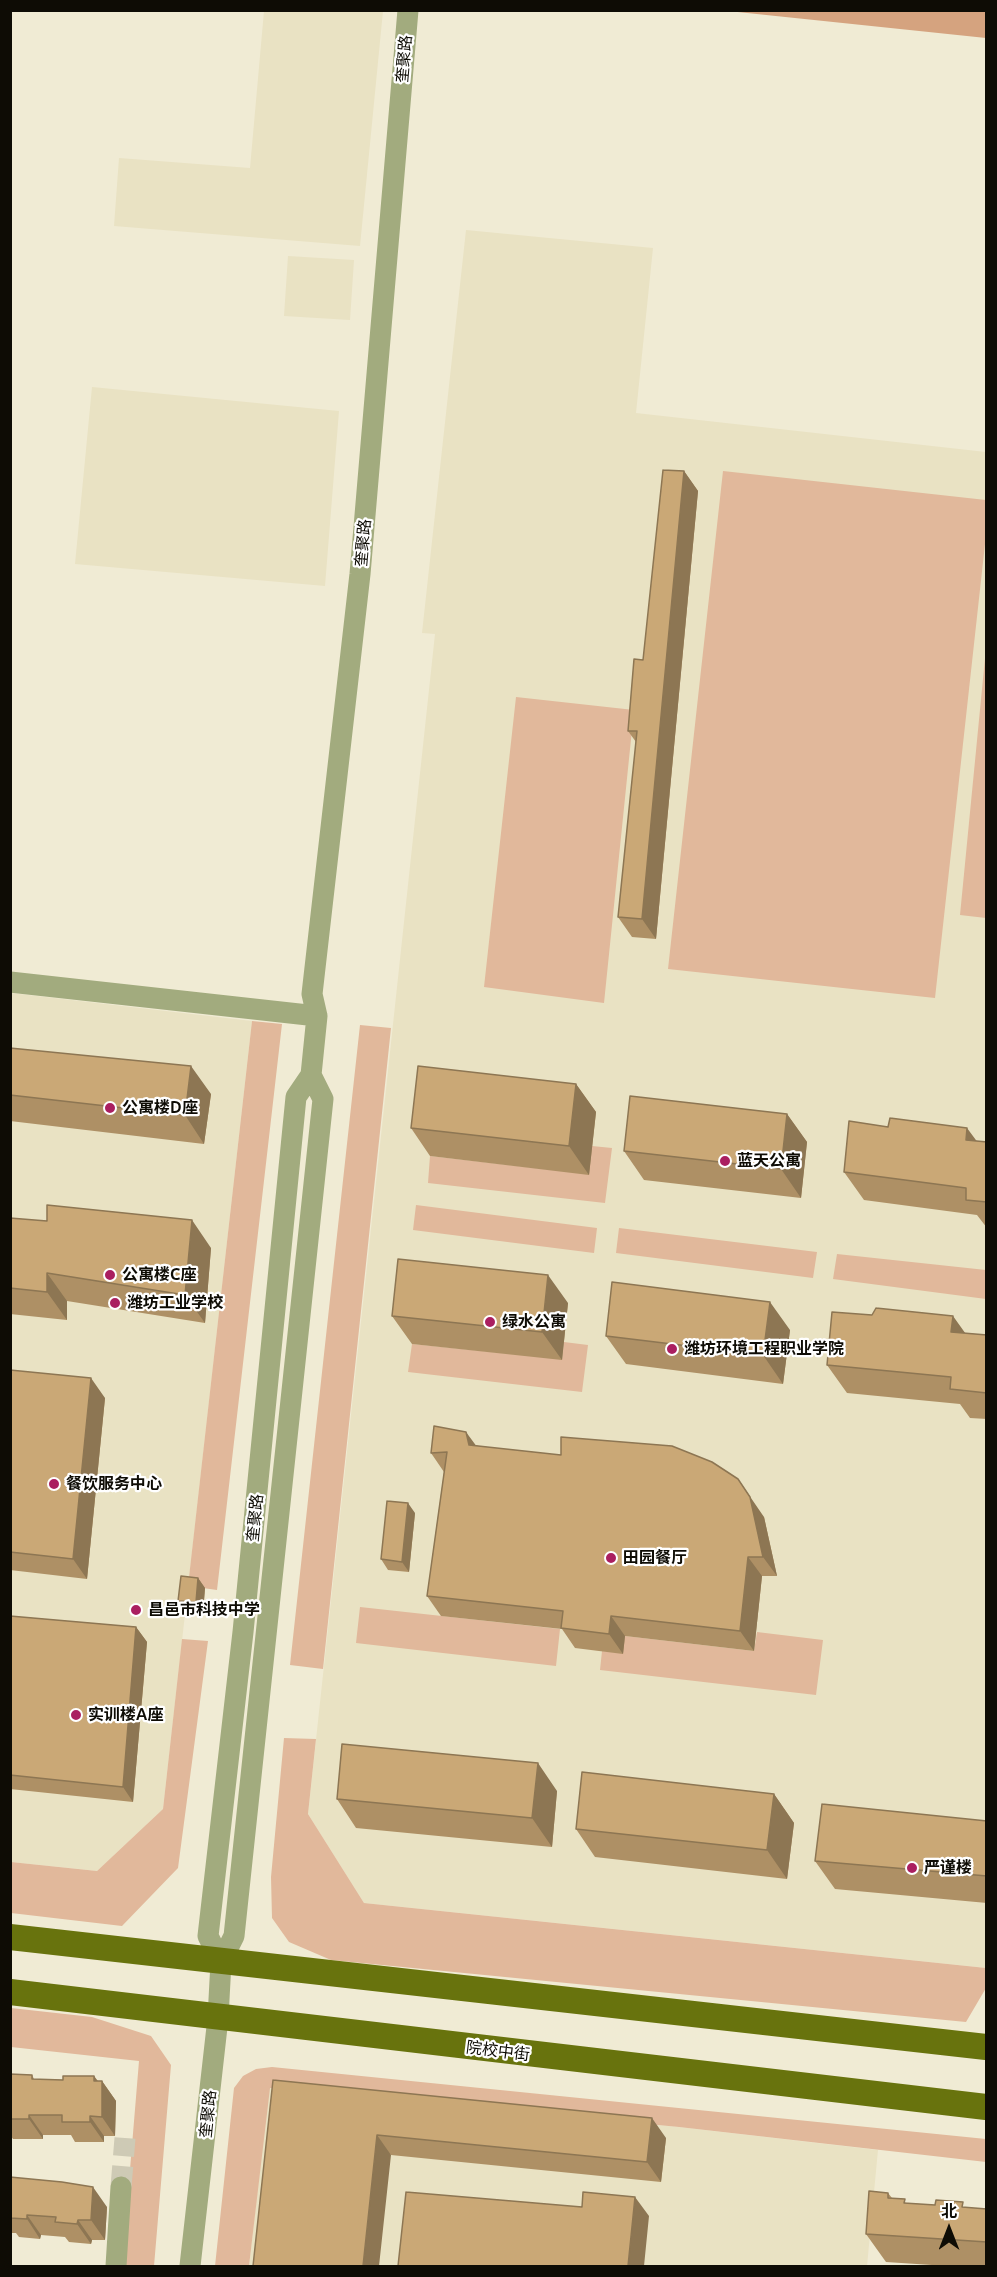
<!DOCTYPE html>
<meta charset="utf-8">
<style>
body{margin:0}
#map{position:relative;width:997px;height:2277px;overflow:hidden;background:#f0ebd4;font-family:Ubuntu,"Noto Sans SC",sans-serif}
canvas{display:block}
.frame{position:absolute;inset:0;border:12px solid #0e0c05;pointer-events:none}
.north{position:absolute;left:919px;top:2199px;width:60px;height:60px;-webkit-text-stroke:4px #fff;paint-order:stroke;rotate:0deg;font-size:16px;font-weight:700;line-height:24px;text-align:center;color:#0e0c05}
.north::after{content:'';display:block;margin:auto;width:21px;height:27px;background:#0e0c05;clip-path:polygon(50% 0,100% 100%,50% 72%,0 100%)}
</style>
<div id="map">
<canvas width="997" height="2277"></canvas>
<div class="frame"></div>
<div class="north">北</div>
</div>
<script>
const context = document.querySelector('canvas').getContext('2d');
context.lineJoin = 'round';
function paint(path, color) {
  context.fillStyle = color;
  context.fill(path, 'evenodd');
}
function poly(rows) {
  const path = new Path2D();
  for (const r of rows) {
    path.moveTo(r[0], r[1]);
    for (let i = 2; i < r.length; i += 2) path.lineTo(r[i], r[i + 1]);
  }
  return path;
}
function trace(path, color, width, dash) {
  context.strokeStyle = color;
  context.lineWidth = width;
  context.lineCap = dash ? 'butt' : 'round';
  context.setLineDash(dash || []);
  context.stroke(path);
}
function drawText(font, color, halo, rows, align = 'center') {
  context.font = font + ' Ubuntu,"Noto Sans SC",sans-serif';
  context.lineWidth = 4.5;
  context.setLineDash([]);
  context.textBaseline = 'middle';
  context.strokeStyle = halo;
  context.fillStyle = color;
  for (const [text, x, y, turn = 0] of rows) {
    context.save();
    context.translate(x, y);
    context.rotate((+turn || 0) * Math.PI / 180);
    context.textAlign = isNaN(turn) ? turn : align;
    if (halo) context.strokeText(text, 0, 0);
    context.fillText(text, 0, 0);
    context.restore();
  }
}
paint(poly([
 [264,11,383,11,360,246,114,226,119,158,250,168],
 [466,230,653,248,636,413,986,452,986,1968,364,1903,308,1814,435,634,422,633],
 [288,256,354,260,350,320,284,316],
 [92,387,339,411,325,586,75,564],
 [11,993,252,1021,163,1809,97,1871,11,1862],
 [269,2088,679,2127,878,2150,867,2266,249,2266]
]), '#e9e2c3');
paint(poly([
 [723,471,986,500,986,535,935,998,668,969],
 [986,648,986,918,960,915],
 [516,697,634,710,604,1003,484,987],
 [252,1021,282,1024,217,1590,188,1586],
 [360,1025,391,1028,323,1669,290,1665],
 [592,1146,612,1148,605,1203,428,1183,430,1156,588,1174],
 [416,1205,597,1228,594,1253,413,1230],
 [619,1228,817,1252,813,1278,616,1253],
 [837,1254,986,1270,986,1299,833,1279],
 [564,1342,588,1345,582,1392,408,1372,412,1344,562,1359],
 [360,1607,560,1629,556,1666,356,1643],
 [757,1632,823,1640,816,1695,600,1670,602,1651,622,1653,625,1636,754,1651],
 [182,1639,208,1641,178,1868,122,1926,11,1913,11,1862,97,1871,163,1809],
 [284,1738,316,1739,308,1814,364,1903,986,1968,986,1988,966,2022,331,1960,289,1942,272,1918,271,1877],
 [11,2008,92,2017,151,2036,171,2065,154,2266,122,2266,139,2061,11,2047],
 [272,2067,986,2139,986,2162,679,2127,270,2088,249,2266,215,2266,234,2088,243,2076,256,2069]
]), '#e1b89b');
paint(poly([
 [728,11,986,11,986,38]
]), '#d5a37f');
trace(poly([
 [121,2187,125,2138]
]), '#cecab5', 21, [21, 10]);
trace(poly([
 [10,982,317,1016],
 [221,1962,208,1936,243,1632,296,1097,311,1075,317,1016,312,994,360,574,408,10],
 [116,2266,121,2187],
 [190,2266,218,2018,221,1962,234,1936,323,1099,311,1075]
]), '#a2ab7e', 21);
trace(poly([
 [10,1937,986,2047],
 [10,1992,986,2107]
]), '#68730d', 26);
paint(poly([
 [684,471,698,491,656,939,632,937,618,917,636,742,628,731],
 [10,1048,211,1094,204,1144,10,1121],
 [576,1084,596,1112,589,1175,430,1156,411,1128],
 [787,1114,807,1142,801,1198,644,1180,624,1151],
 [977,1141,987,1142,987,1228,977,1215,864,1200,844,1172],
 [10,1218,211,1248,205,1323,67,1301,67,1320,10,1314],
 [568,1303,562,1360,412,1344,392,1316],
 [790,1330,783,1384,626,1364,606,1336],
 [965,1333,987,1335,987,1419,970,1418,960,1404,847,1393,827,1365],
 [10,1370,105,1398,87,1579,10,1570],
 [475,1445,764,1517,777,1576,762,1576,754,1651,625,1636,623,1654,575,1648,562,1629,441,1616,427,1596,444,1472,431,1453],
 [415,1513,409,1572,388,1570,381,1559],
 [198,1578,205,1588,203,1613,185,1611,178,1601],
 [10,1616,136,1627,147,1642,133,1802,10,1789],
 [557,1791,552,1847,356,1828,337,1799],
 [774,1794,794,1823,787,1879,595,1857,576,1829],
 [987,1821,987,1903,835,1889,815,1861],
 [10,2074,32,2075,34,2079,63,2080,94,2076,98,2081,102,2081,116,2101,115,2136,104,2136,104,2142,75,2142,71,2135,43,2135,43,2139,13,2139,10,2135],
 [273,2080,666,2138,661,2182,391,2155],
 [10,2177,107,2207,105,2240,92,2240,91,2244,69,2242,65,2237,41,2235,40,2239,19,2237,16,2233,10,2233],
 [888,2193,892,2198,907,2203,987,2209,987,2266,947,2266,886,2262,866,2234]
]), '#ae9065');
paint(poly([
 [684,471,698,491,656,939,642,919],
 [191,1066,211,1094,204,1144,185,1115],
 [576,1084,596,1112,589,1175,569,1146],
 [787,1114,807,1142,801,1198,781,1169],
 [967,1128,987,1155,966,1140],
 [192,1220,211,1248,205,1323,185,1295],
 [47,1273,67,1301,67,1320,47,1292],
 [548,1275,568,1303,562,1360,542,1332],
 [770,1302,790,1330,783,1384,763,1355],
 [953,1316,973,1344,951,1332],
 [91,1378,105,1398,87,1579,73,1559],
 [466,1432,480,1451,469,1445],
 [738,1479,764,1517,777,1576,763,1557],
 [408,1503,415,1513,409,1572,402,1562],
 [748,1557,762,1576,754,1651,740,1631],
 [198,1578,205,1588,203,1613,196,1602],
 [611,1616,625,1636,623,1654,609,1634],
 [136,1627,147,1642,133,1802,123,1787],
 [538,1763,557,1791,552,1847,532,1818],
 [774,1794,794,1823,787,1879,767,1850],
 [94,2076,102,2088,102,2081,116,2101,115,2136,102,2117,94,2081],
 [29,2115,43,2135,43,2139,29,2119],
 [90,2116,104,2136,104,2142,90,2122],
 [652,2118,666,2138,661,2182,647,2162],
 [377,2135,391,2155,379,2266,363,2266],
 [93,2187,107,2207,105,2240,91,2220],
 [635,2197,649,2216,644,2266,628,2266],
 [27,2215,41,2235,40,2239,27,2219],
 [78,2220,92,2240,91,2244,77,2224]
]), '#8d7653');
const building = poly([
 [663,470,684,471,642,919,618,917,637,731,628,731,634,659,643,660,663,470],
 [10,1048,191,1066,185,1115,10,1095,10,1048],
 [418,1066,576,1084,569,1146,411,1128,418,1066],
 [630,1096,787,1114,781,1169,624,1151,630,1096],
 [890,1118,967,1128,966,1140,987,1142,987,1202,966,1200,966,1188,844,1172,849,1121,888,1127,890,1118],
 [47,1205,192,1220,185,1295,47,1273,47,1292,10,1288,10,1218,47,1221,47,1205],
 [398,1259,548,1275,542,1332,392,1316,398,1259],
 [612,1282,770,1302,763,1355,606,1336,612,1282],
 [876,1308,953,1316,951,1332,987,1335,987,1393,950,1389,951,1377,827,1365,832,1312,872,1315,876,1308],
 [10,1370,91,1378,73,1559,10,1552,10,1370],
 [434,1426,466,1432,469,1445,561,1455,561,1437,672,1446,712,1462,738,1479,750,1497,763,1557,748,1557,740,1631,611,1616,609,1634,561,1628,563,1611,427,1596,447,1452,431,1453,434,1426],
 [387,1501,408,1503,402,1562,381,1559,387,1501],
 [181,1576,198,1578,196,1602,178,1601,181,1576],
 [10,1616,136,1627,123,1787,10,1775,10,1616],
 [342,1744,538,1763,532,1818,337,1799,342,1744],
 [582,1772,774,1794,767,1850,576,1829,582,1772],
 [822,1804,987,1821,987,1876,815,1861,822,1804],
 [10,2074,32,2075,32,2079,63,2080,63,2076,94,2076,94,2081,102,2081,102,2117,90,2116,90,2122,62,2122,62,2115,29,2115,29,2119,10,2119,10,2074],
 [273,2080,652,2118,647,2162,377,2135,363,2266,253,2266,273,2080],
 [10,2177,62,2182,93,2187,91,2220,78,2220,77,2224,55,2222,56,2217,27,2215,27,2219,10,2218,10,2177],
 [869,2191,888,2193,888,2198,905,2199,904,2203,935,2205,936,2200,963,2202,962,2207,987,2209,987,2242,866,2234,869,2191],
 [406,2192,582,2207,583,2192,635,2197,628,2266,398,2266,406,2192]
]);
paint(building, '#caa876');
trace(building, '#8d7653', 1.5);
for (const [x, y, r, color] of [
 [110,1108,6,"#aa1f60"],
 [725,1161,6,"#aa1f60"],
 [110,1275,6,"#aa1f60"],
 [115,1303,6,"#aa1f60"],
 [490,1322,6,"#aa1f60"],
 [672,1349,6,"#aa1f60"],
 [54,1484,6,"#aa1f60"],
 [611,1558,6,"#aa1f60"],
 [136,1610,6,"#aa1f60"],
 [76,1715,6,"#aa1f60"],
 [912,1868,6,"#aa1f60"]
]) {
  const dot = new Path2D();
  dot.arc(x, y, r, 0, 2 * Math.PI);
  context.fillStyle = color;
  context.fill(dot);
  trace(dot, '#fff', 2);
}
drawText('16px', '#0e0c05', '#fff', [
 ["奎聚路",404,59,-85],
 ["奎聚路",363,543,-85],
 ["奎聚路",255,1518,-84],
 ["院校中街",498,2051,7],
 ["奎聚路",208,2114,-84]
]);
drawText('bold 16px', '#0e0c05', '#fff', [
 ["公寓楼D座",122,1108],
 ["蓝天公寓",737,1161],
 ["公寓楼C座",122,1275],
 ["潍坊工业学校",127,1303],
 ["绿水公寓",502,1322],
 ["潍坊环境工程职业学院",684,1349],
 ["餐饮服务中心",66,1484],
 ["田园餐厅",623,1558],
 ["昌邑市科技中学",148,1610],
 ["实训楼A座",88,1715],
 ["严谨楼",924,1868]
], 'left');
</script>
